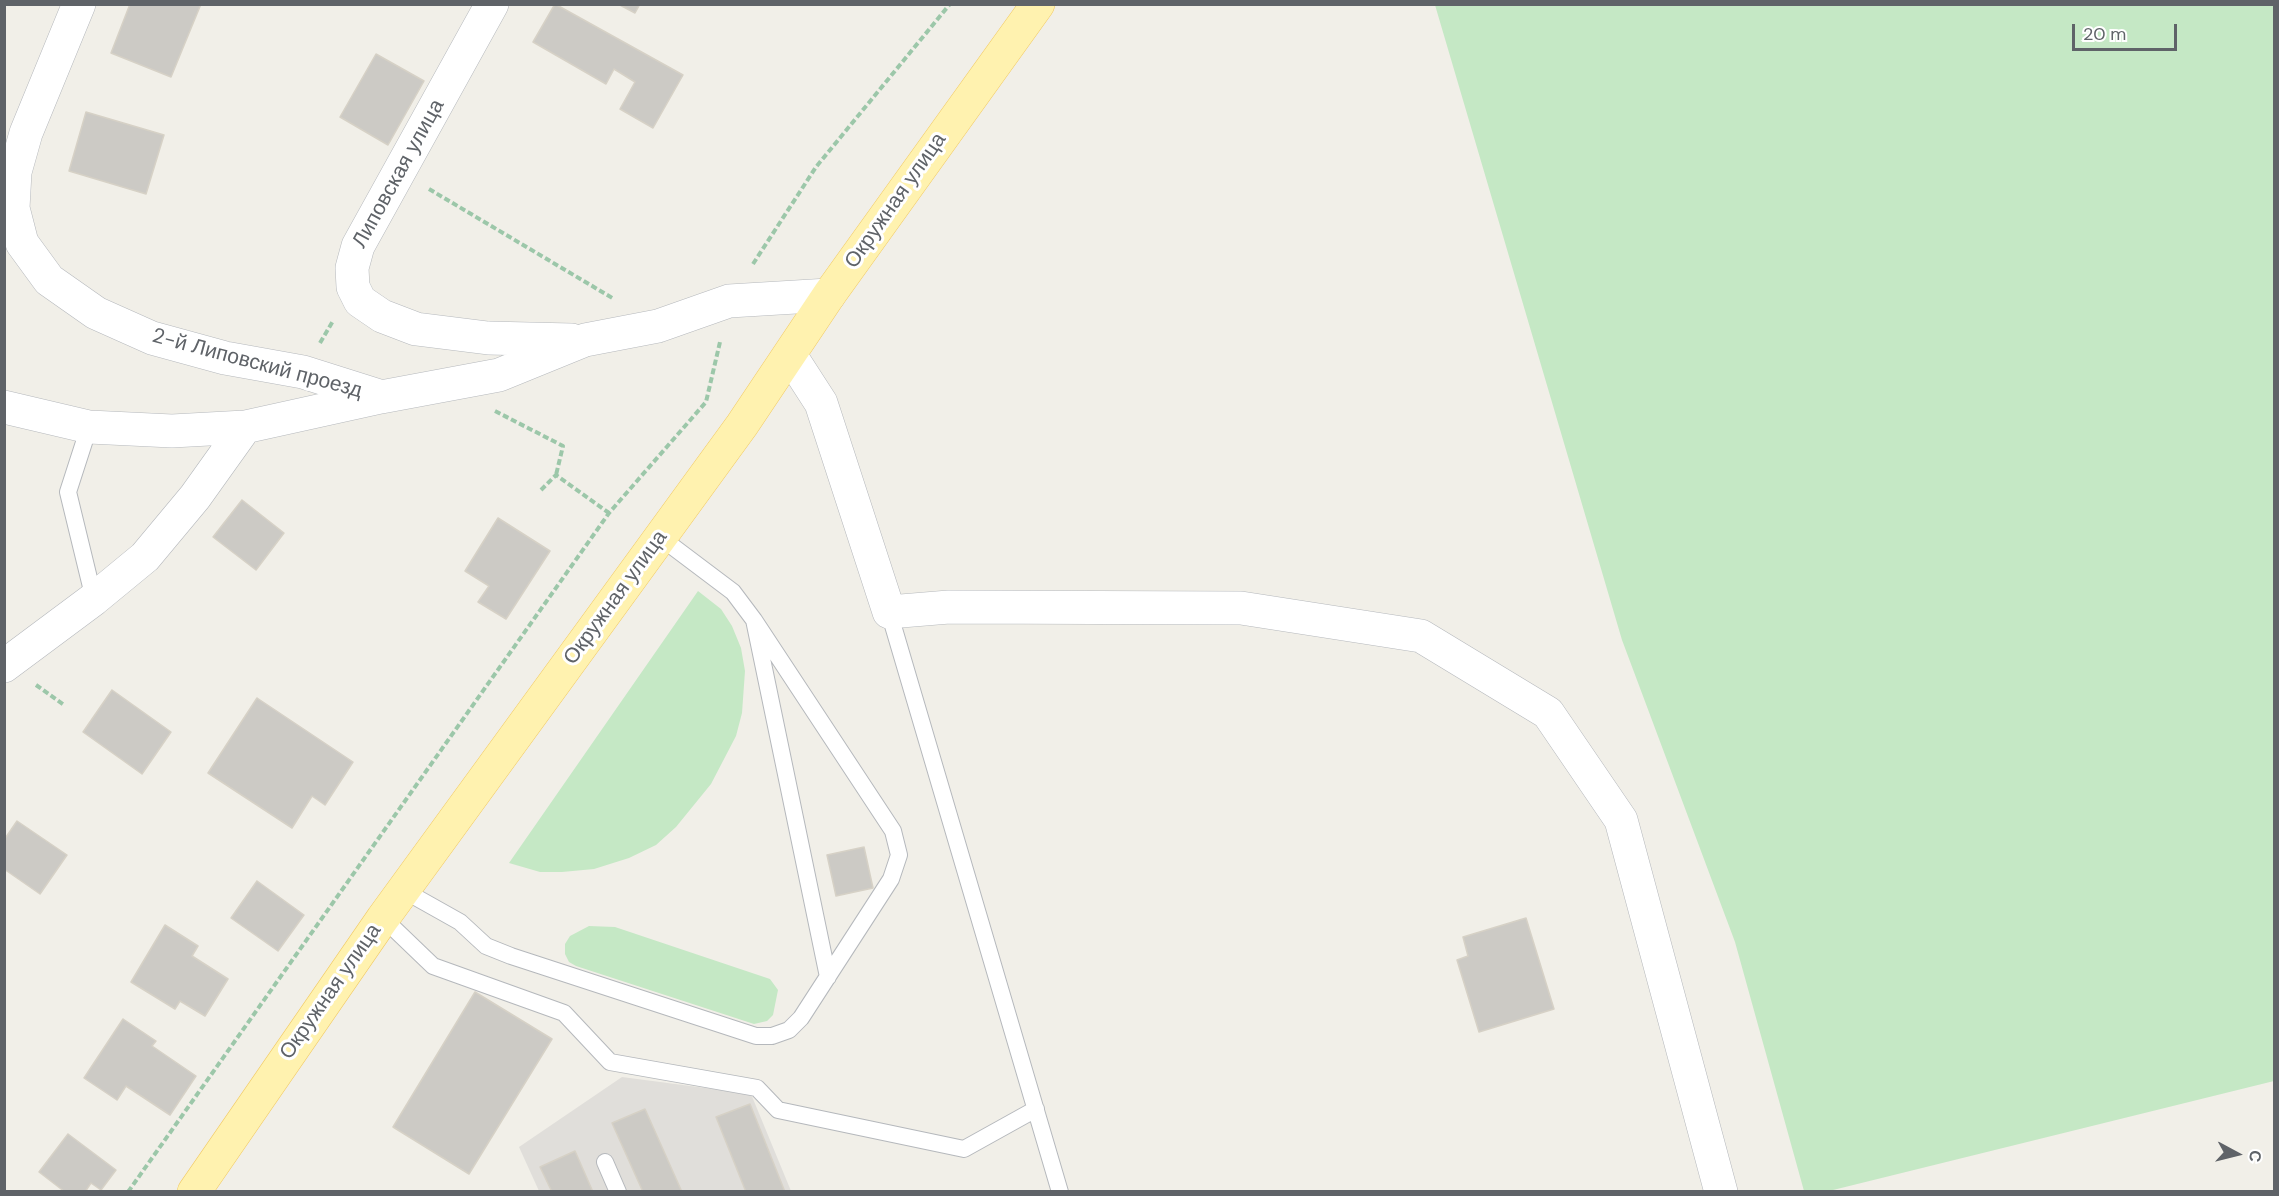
<!DOCTYPE html>
<meta charset="utf-8">
<style>
body{margin:0}
#map{position:relative;width:2279px;height:1196px;overflow:hidden;background:#f1efe8;font-family:"DM Sans",sans-serif}
canvas{display:block}
.frame{position:absolute;inset:0;border:6px solid #5f6368;pointer-events:none}
.north{position:absolute;left:2207px;top:1124px;width:60px;height:60px;-webkit-text-stroke:4px #fff;paint-order:stroke;rotate:97deg;font-size:16px;font-weight:700;line-height:24px;text-align:center;color:#5f6368}
.north::after{content:'';display:block;margin:auto;width:21px;height:27px;background:#5f6368;clip-path:polygon(50% 0,100% 100%,50% 72%,0 100%)}
.scale{position:absolute;left:2072px;top:24px;width:105px;height:27px;box-sizing:border-box;border:3px solid #5f6368;border-top:0;padding-left:8px;font-size:18px;line-height:21px;white-space:nowrap;color:#5f6368;-webkit-text-stroke:4px #fff;paint-order:stroke}
</style>
<div id="map">
<canvas width="2279" height="1196"></canvas>
<div class="frame"></div>
<div class="north">С</div>
<div class="scale">20 m</div>
</div>
<script>
const context = document.querySelector('canvas').getContext('2d');
context.lineJoin = 'round';
function paint(path, color) {
  context.fillStyle = color;
  context.fill(path, 'evenodd');
}
function poly(rows) {
  const path = new Path2D();
  for (const r of rows) {
    path.moveTo(r[0], r[1]);
    for (let i = 2; i < r.length; i += 2) path.lineTo(r[i], r[i + 1]);
  }
  return path;
}
function trace(path, color, width, dash) {
  context.strokeStyle = color;
  context.lineWidth = width;
  context.lineCap = dash ? 'butt' : 'round';
  context.setLineDash(dash || []);
  context.stroke(path);
}
function drawText(font, color, halo, rows, align = 'center') {
  context.font = font + ' "DM Sans",sans-serif';
  context.lineWidth = 6;
  context.setLineDash([]);
  context.textBaseline = 'middle';
  context.strokeStyle = halo;
  context.fillStyle = color;
  for (const [text, x, y, turn = 0] of rows) {
    context.save();
    context.translate(x, y);
    context.rotate((+turn || 0) * Math.PI / 180);
    context.textAlign = isNaN(turn) ? turn : align;
    if (halo) context.strokeText(text, 0, 0);
    context.fillText(text, 0, 0);
    context.restore();
  }
}
paint(poly([
 [622,1077,751,1094,791,1191,539,1191,519,1147]
]), '#e0deda');
paint(poly([
 [1435,5,2274,5,2274,1081,1829,1191,1804,1191,1735,942,1622,640],
 [698,591,721,609,732,626,741,648,745,671,742,713,736,736,711,784,676,827,656,845,629,858,594,869,562,872,540,872,509,863],
 [589,926,615,927,770,979,778,990,773,1015,767,1021,754,1024,576,966,569,962,565,954,565,944,570,936]
]), '#c5e8c5');
const building = poly([
 [130,4,201,4,171,77,111,53,130,4],
 [555,4,683,75,653,128,620,109,635,82,614,69,606,84,533,42,555,4],
 [618,4,640,4,635,13,618,4],
 [376,54,424,81,388,145,340,117,376,54],
 [86,112,164,135,146,194,69,171,86,112],
 [242,500,284,533,256,570,213,537,242,500],
 [498,518,550,551,506,619,478,602,489,586,465,571,498,518],
 [112,690,171,732,142,774,83,732,112,690],
 [257,698,353,762,325,805,312,796,292,828,208,773,257,698],
 [17,821,67,855,40,894,4,869,4,840,17,821],
 [864,847,873,888,836,896,827,855,864,847],
 [257,881,304,915,278,951,231,918,257,881],
 [1526,918,1554,1009,1479,1032,1457,960,1468,956,1463,937,1526,918],
 [165,925,198,946,192,956,228,979,205,1016,180,1001,175,1009,131,982,165,925],
 [475,992,552,1039,469,1174,393,1127,475,992],
 [123,1019,156,1041,152,1046,196,1076,170,1115,126,1086,117,1100,84,1078,123,1019],
 [750,1104,785,1192,746,1192,716,1117,750,1104],
 [645,1109,682,1192,643,1192,612,1123,645,1109],
 [68,1134,116,1170,101,1190,91,1183,85,1192,65,1192,39,1172,68,1134],
 [575,1151,593,1192,552,1192,540,1167,575,1151]
]);
paint(building, '#cccac5');
trace(building, '#d6d1c6', 1.5);
const service = poly([
 [89,427,68,492,94,599],
 [660,537,733,592,754,620,828,977],
 [889,612,1060,1192],
 [403,890,460,922,486,946,511,956,756,1036,772,1036,789,1030,801,1018,891,879,899,855,893,831,754,620],
 [383,918,433,966,564,1013,610,1062,757,1088,778,1110,964,1149,1036,1109],
 [605,1162,618,1192]
]);
const minor = poly([
 [79,4,26,133,15,172,13,208,22,243,49,280,96,313,152,338,225,358,303,372,379,396],
 [492,4,358,246,352,268,353,287,360,301,382,316,416,329,488,338,572,340],
 [790,355,821,403,889,612,949,607,1241,608,1421,636,1548,713,1621,820,1721,1192],
 [4,407,89,427,172,431,245,427,381,397,499,375,585,340,658,326,729,301,829,295],
 [4,666,94,599,145,557,195,497,245,427]
]);
const primary = poly([
 [194,1192,383,918,742,425,829,295,1038,4]
]);
trace(service, '#b5b8bc', 18);
trace(minor, '#b5b8bc', 34);
trace(primary, '#f2c960', 34);
trace(poly([
 [429,189,614,299],
 [753,264,816,167,950,4],
 [320,343,333,321],
 [495,411,563,446,556,475],
 [541,490,556,475,609,513],
 [36,685,64,705],
 [128,1192,609,513,706,402,720,342]
]), '#9cc7a9', 4, [6, 3]);
trace(service, '#fff', 16);
trace(minor, '#fff', 33);
trace(primary, '#fff2af', 33);
drawText('21px', '#5f6368', '#fff', [
 ["Липовская улица",399,174,-61],
 ["Окружная улица",896,201,-55],
 ["2-й Липовский проезд",257,364,15],
 ["Окружная улица",616,598,-54],
 ["Окружная улица",331,992,-55]
]);
</script>
